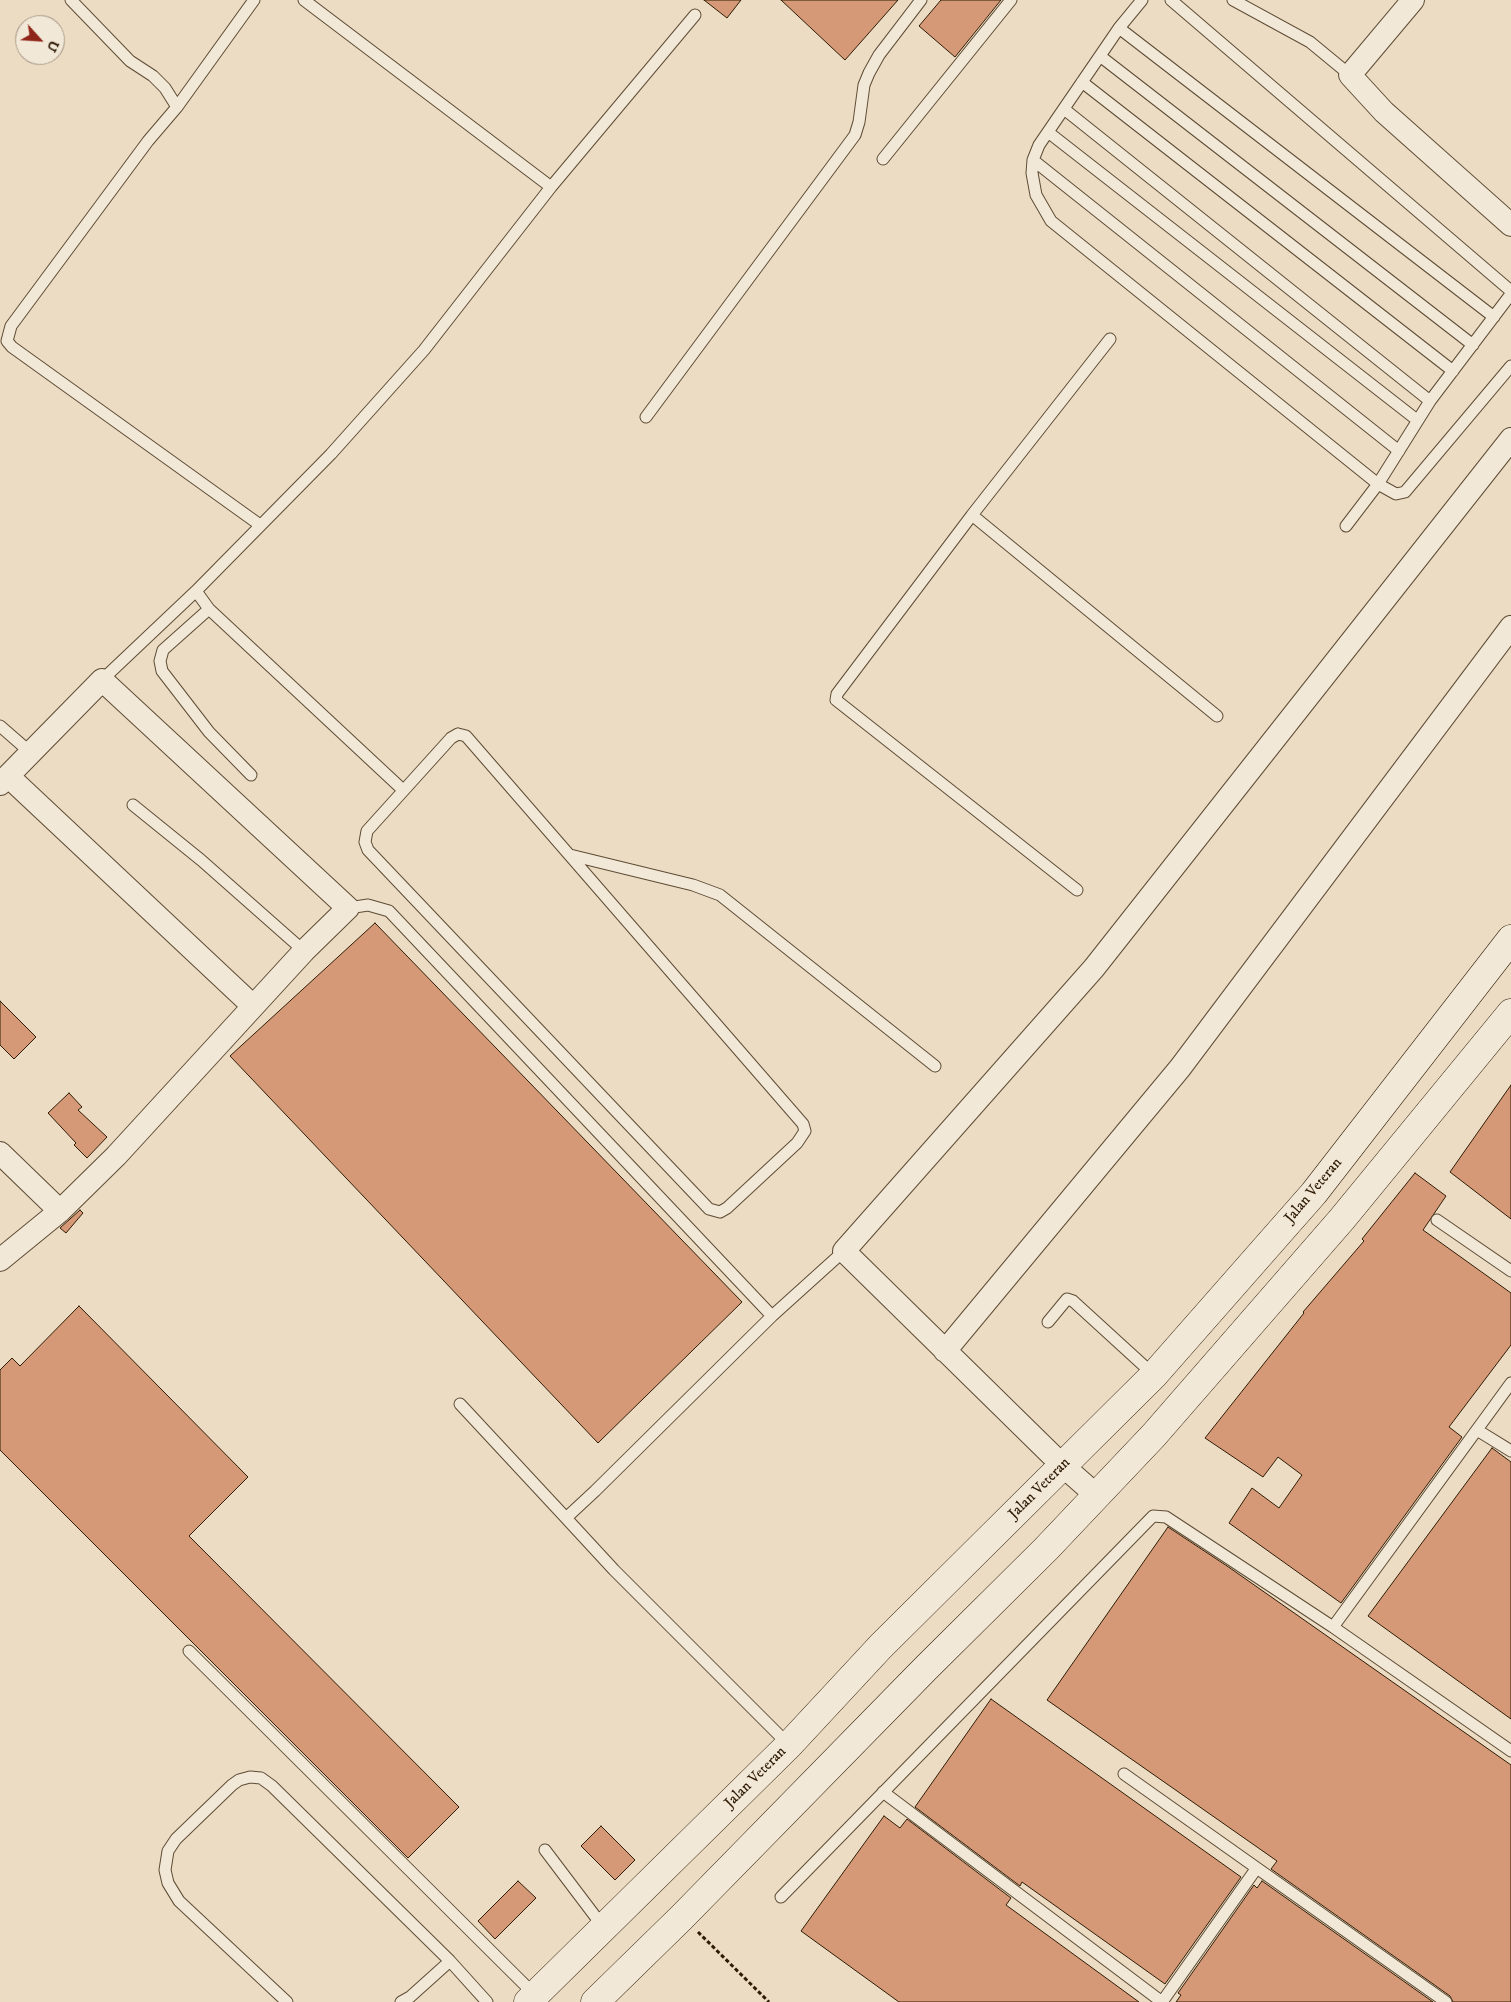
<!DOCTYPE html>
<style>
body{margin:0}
#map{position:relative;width:1511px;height:2002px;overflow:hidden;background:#ebdcc3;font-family:"IM FELL DW Pica",serif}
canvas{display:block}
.north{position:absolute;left:15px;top:15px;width:50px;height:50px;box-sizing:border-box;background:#f2e8d8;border:1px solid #a49684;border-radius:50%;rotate:116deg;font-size:14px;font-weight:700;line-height:20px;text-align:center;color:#2f1c05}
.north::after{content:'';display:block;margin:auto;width:18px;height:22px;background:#8f2418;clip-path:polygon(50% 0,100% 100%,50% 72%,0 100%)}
</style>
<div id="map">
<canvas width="1511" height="2002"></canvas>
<div class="north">U</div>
</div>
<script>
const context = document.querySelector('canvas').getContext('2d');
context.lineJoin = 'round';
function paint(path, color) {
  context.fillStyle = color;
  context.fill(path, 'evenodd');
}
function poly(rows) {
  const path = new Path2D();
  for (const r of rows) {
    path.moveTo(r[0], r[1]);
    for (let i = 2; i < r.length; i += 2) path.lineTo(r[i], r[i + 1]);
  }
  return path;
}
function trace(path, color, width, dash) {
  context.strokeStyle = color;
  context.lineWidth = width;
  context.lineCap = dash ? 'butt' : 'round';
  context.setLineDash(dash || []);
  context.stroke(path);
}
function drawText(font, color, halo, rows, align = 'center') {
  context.font = font + ' "IM FELL DW Pica",serif';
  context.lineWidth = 4;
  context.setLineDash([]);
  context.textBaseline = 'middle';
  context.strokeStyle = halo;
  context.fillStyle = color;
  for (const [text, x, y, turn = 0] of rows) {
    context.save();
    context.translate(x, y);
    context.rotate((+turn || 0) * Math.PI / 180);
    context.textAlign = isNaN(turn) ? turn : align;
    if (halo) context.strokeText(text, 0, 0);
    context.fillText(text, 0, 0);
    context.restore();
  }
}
const building = poly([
 [704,0,741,0,727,18,704,0],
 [781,0,898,0,845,60,781,0],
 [941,0,1001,0,955,57,919,26,941,0],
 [375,923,742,1302,598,1443,230,1056,375,923],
 [0,1001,36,1037,14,1059,0,1045,0,1001],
 [1511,1085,1511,1219,1450,1172,1511,1085],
 [69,1093,82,1107,78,1110,107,1137,87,1158,74,1145,76,1143,48,1113,69,1093],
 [1415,1173,1446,1196,1423,1230,1511,1293,1511,1345,1449,1427,1462,1437,1341,1603,1229,1523,1252,1488,1279,1508,1302,1475,1278,1457,1263,1477,1205,1438,1304,1313,1303,1312,1364,1241,1362,1239,1415,1173],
 [80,1210,83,1213,66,1233,60,1228,80,1210],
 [79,1306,248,1477,189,1536,459,1807,408,1858,0,1450,0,1370,12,1358,20,1366,79,1306],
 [1492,1448,1511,1462,1511,1719,1368,1616,1492,1448],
 [1168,1527,1230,1568,1511,1765,1511,2002,1453,2002,1450,1996,1271,1869,1277,1861,1047,1700,1168,1527],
 [991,1699,1241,1877,1165,1984,1022,1882,1020,1886,915,1807,991,1699],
 [884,1816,900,1828,907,1819,1011,1898,1006,1905,1139,2002,899,2002,801,1931,884,1816],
 [601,1826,635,1860,615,1880,581,1846,601,1826],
 [518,1881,536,1898,495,1939,478,1921,518,1881],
 [1262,1881,1433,2002,1176,2002,1181,1995,1178,1993,1254,1885,1257,1888,1262,1881]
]);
paint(building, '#d69977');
trace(building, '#2f1c05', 1);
const lane = poly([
 [71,0,130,61,153,76,165,88,177,107],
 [254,0,177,107,148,141,11,326,7,341,12,347,260,525],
 [304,0,551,187],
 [1142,0,1119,28,1039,145,1033,160,1032,173,1036,195,1051,221,1378,484,1396,494,1405,492,1511,366],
 [1171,0,1511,291],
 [1233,0,1310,42,1350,75],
 [1119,28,1494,317],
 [1100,56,1473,345],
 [1082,82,1453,371],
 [1064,109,1430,401],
 [1048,132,1417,420],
 [883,159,1011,0],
 [1033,160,1399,451],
 [1110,339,972,515,1217,716],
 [646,417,855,135,859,122,864,85,869,73,879,55,921,0],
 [972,515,837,694,836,700,1077,890],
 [1346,526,1378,484,1430,401,1511,294],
 [209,609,163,650,160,661,162,671,209,732,251,775],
 [102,680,196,591],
 [0,726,31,753],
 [458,734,466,736,803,1124,805,1131,797,1143,727,1208,720,1212,709,1209,368,850,365,842,367,831,451,738,458,734],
 [403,790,209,609,196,591,331,454,424,350,551,187,695,15],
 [133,805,201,860,304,951],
 [570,855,693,885,720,895,935,1066],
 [348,908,368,905,389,911,772,1316,595,1491,566,1518,614,1570,789,1745],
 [1437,1220,1511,1271],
 [772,1316,844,1251],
 [1048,1322,1067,1299,1073,1301,1154,1375],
 [460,1404,566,1518],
 [1477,1430,1511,1451],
 [1333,1627,1511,1383],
 [189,1651,535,1995],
 [1124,1774,1446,2002],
 [883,1792,1162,2002],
 [545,1850,604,1928],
 [781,1897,1153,1516,1166,1517,1333,1627,1511,1751],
 [287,2002,179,1901,168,1883,165,1870,168,1851,176,1839,232,1785,239,1780,250,1777,261,1778,272,1786,450,1961],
 [401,2002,410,1997,450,1961,487,2002],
 [1162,2002,1256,1869]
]);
const street = poly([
 [1413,0,1350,75,1384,112,1511,225],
 [8,776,253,1006],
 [0,784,102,680,348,908,304,951,116,1156,60,1211,0,1260],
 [0,1153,60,1211],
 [945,1351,1180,1068,1511,627],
 [1096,1495,1062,1465,844,1251,1094,968,1511,439]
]);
const secondary = poly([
 [528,2002,789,1745,881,1646,1154,1375,1314,1193,1511,939],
 [595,2002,682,1917,926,1668,1046,1549,1154,1435,1342,1219,1511,1013]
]);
trace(lane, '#5e4c34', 13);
trace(street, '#5e4c34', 24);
trace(secondary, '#2f1c05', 29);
trace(poly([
 [698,1932,769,2002]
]), '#2f1c05', 3, [4, 2.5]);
trace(lane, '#f2e8d8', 11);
trace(street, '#f2e8d8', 22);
trace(secondary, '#f2e8d8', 28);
drawText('15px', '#2f1c05', '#f2e8d8', [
 ["Jalan Veteran",1314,1191,-50],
 ["Jalan Veteran",1040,1489,-45],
 ["Jalan Veteran",756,1778,-45]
]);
</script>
